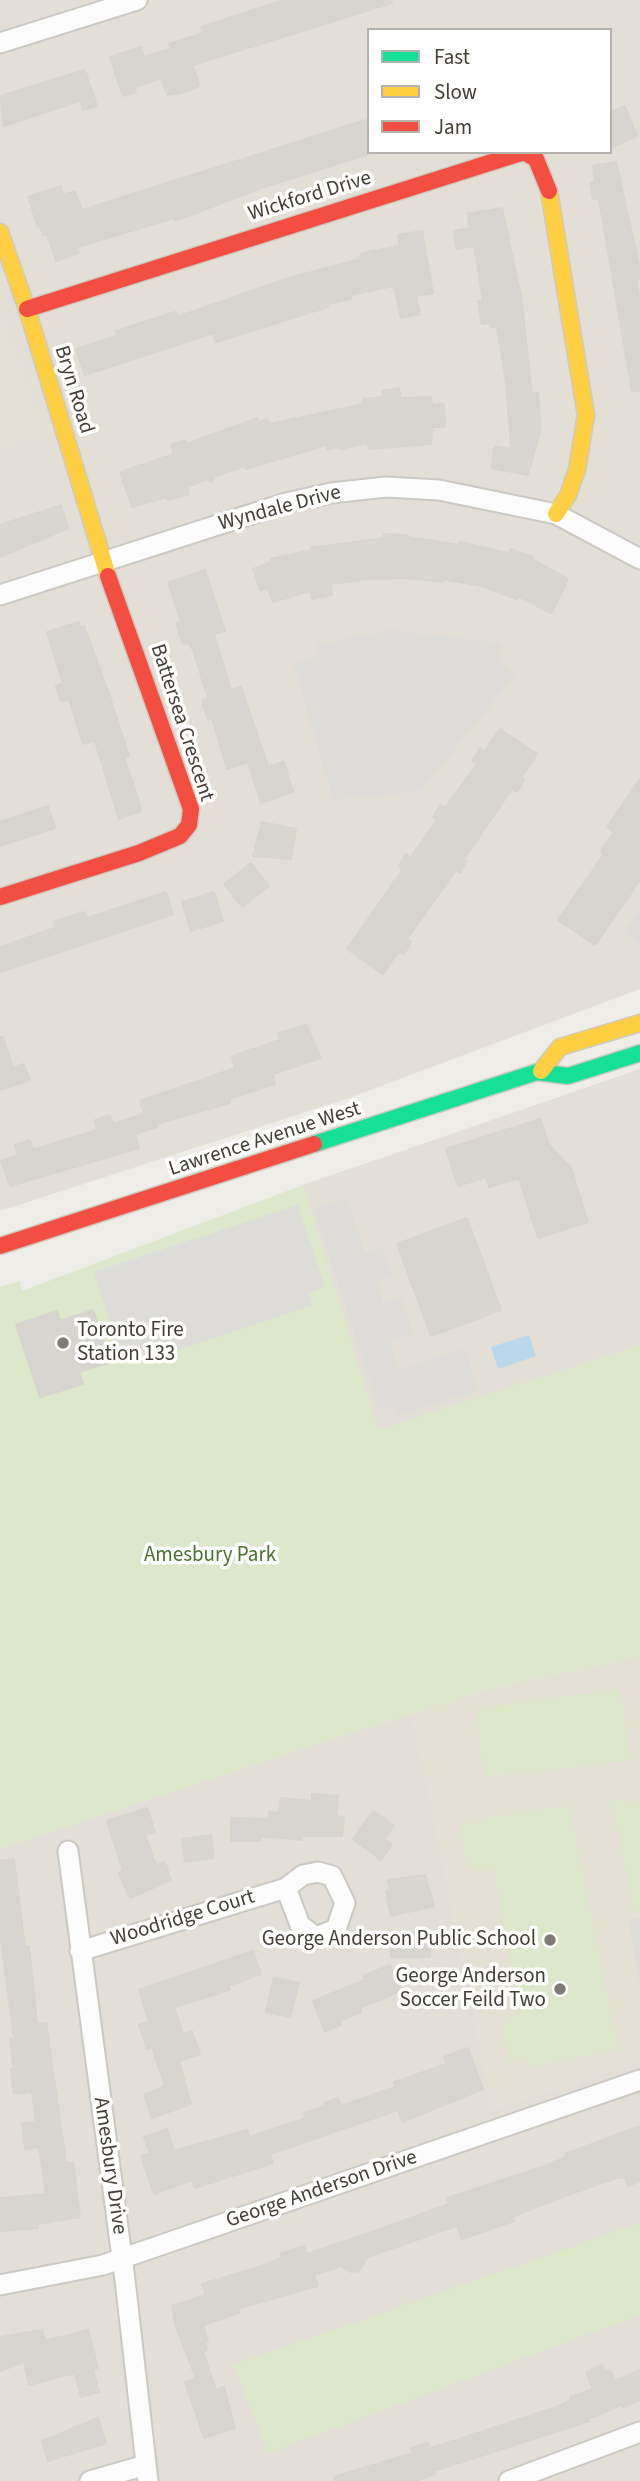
<!DOCTYPE html>
<style>
body{margin:0}
#map{position:relative;width:640px;height:2481px;overflow:hidden;background:#efede8;font-family:"Source Sans 3",sans-serif}
canvas{display:block}
.legend{position:absolute;left:367px;top:28px;width:245px;height:126px;box-sizing:border-box;background:#fff;border:2px solid #b4b2ae;margin:0;padding:9px 12px;list-style:none;font-size:21px;color:#443e35}
.legend li{display:flex;align-items:center;gap:14px;height:35px}
.legend b{width:35px;border:2px solid #b4b2ae}
</style>
<div id="map">
<canvas width="640" height="2481"></canvas>
<ul class="legend">
<li><b style="height:9px;background:#16e098"></b>Fast</li>
<li><b style="height:9px;background:#ffcf43"></b>Slow</li>
<li><b style="height:9px;background:#f24e42"></b>Jam</li>
</ul>
</div>
<script>
const context = document.querySelector('canvas').getContext('2d');
context.lineJoin = 'round';
function paint(path, color) {
  context.fillStyle = color;
  context.fill(path, 'evenodd');
}
function poly(rows) {
  const path = new Path2D();
  for (const r of rows) {
    path.moveTo(r[0], r[1]);
    for (let i = 2; i < r.length; i += 2) path.lineTo(r[i], r[i + 1]);
  }
  return path;
}
function trace(path, color, width, dash) {
  context.strokeStyle = color;
  context.lineWidth = width;
  context.lineCap = dash ? 'butt' : 'round';
  context.setLineDash(dash || []);
  context.stroke(path);
}
function drawText(font, color, halo, rows, align = 'center') {
  context.font = font + ' "Source Sans 3",sans-serif';
  context.lineWidth = 7;
  context.setLineDash([]);
  context.textBaseline = 'middle';
  context.strokeStyle = halo;
  context.fillStyle = color;
  for (const [text, x, y, turn = 0] of rows) {
    context.save();
    context.translate(x, y);
    context.rotate((+turn || 0) * Math.PI / 180);
    context.textAlign = isNaN(turn) ? turn : align;
    if (halo) context.strokeText(text, 0, 0);
    context.fillText(text, 0, 0);
    context.restore();
  }
}
paint(poly([
 [0,0,640,0,640,989,349,1098,0,1211],
 [369,30,610,30,610,152,369,152],
 [640,1069,640,1345,378,1431,303,1185],
 [413,1713,494,2108,640,2062,640,2481,0,2481,0,1848]
]), '#e3ded6');
paint(poly([
 [0,309,44,434,0,449],
 [640,1656,640,2062,494,2108,413,1713,481,1691]
]), '#e5e0d4');
paint(poly([
 [303,1185,378,1430,640,1345,640,1656,481,1691,0,1848,0,1287,20,1281,22,1291],
 [620,1689,631,1760,484,1777,476,1709],
 [624,1800,624,1804,640,1802,640,1911,634,1912,612,1801],
 [569,1806,618,2049,528,2067,525,2056,508,2062,504,2031,507,2022,519,2013,494,1866,477,1871,466,1859,460,1825,486,1821,485,1818],
 [640,2223,640,2315,268,2453,233,2365]
]), '#dce8c9');
paint(poly([
 [393,630,501,643,499,663,516,674,421,791,333,800,294,665,320,653,317,644],
 [640,908,640,944,624,932],
 [347,1198,365,1253,383,1248,392,1277,376,1282,383,1303,401,1297,413,1334,389,1341,398,1370,465,1349,478,1390,398,1416,394,1405,379,1410,314,1209],
 [298,1205,325,1287,309,1293,313,1305,142,1362,138,1351,121,1356,94,1272],
 [640,1918,640,1984,629,1920]
]), '#dedcd8');
paint(poly([
 [529,1335,536,1356,498,1369,491,1347]
]), '#bad8ea');
const building = poly([
 [284,0,391,0,392,3,193,65,199,86,181,93,167,95,161,78,135,87,136,92,123,96,110,57,141,47,144,57,171,49,169,44,203,33,201,27,284,0],
 [85,70,97,106,83,110,80,101,4,126,0,96,85,70],
 [625,106,637,136,610,148,610,112,625,106],
 [369,119,369,154,258,189,175,221,174,218,77,247,79,253,56,261,47,234,43,235,41,227,38,227,28,197,61,186,63,195,75,191,82,210,369,119],
 [616,162,640,270,640,279,636,279,640,303,640,391,632,391,599,198,593,199,590,183,595,182,593,166,616,162],
 [502,208,521,297,532,393,538,393,541,427,528,475,491,468,495,446,511,449,506,381,497,327,491,327,490,323,482,324,478,301,483,301,474,246,457,249,454,231,470,228,468,214,502,208],
 [422,231,433,293,416,296,420,314,401,318,394,286,350,295,351,299,328,304,328,307,216,342,213,333,85,375,76,349,117,336,116,331,175,312,177,317,289,278,361,259,360,255,368,252,400,246,398,235,422,231],
 [399,388,401,398,431,397,432,405,444,404,445,427,432,427,431,444,369,449,368,443,340,449,339,447,327,449,326,445,246,469,245,466,215,476,212,482,207,479,187,487,189,494,168,500,167,497,132,507,120,472,174,454,171,445,185,440,187,444,257,418,258,422,267,419,270,424,364,404,363,399,383,397,382,391,399,388],
 [61,505,68,528,0,557,0,525,61,505],
 [384,534,408,535,408,537,459,545,460,542,509,553,511,549,533,557,532,559,568,579,551,613,518,596,517,599,481,586,443,579,443,582,407,578,368,579,331,584,332,595,312,599,310,591,273,602,268,588,260,590,253,569,272,562,271,559,312,550,311,548,384,538,384,534],
 [205,570,225,631,214,634,231,690,241,687,268,766,284,762,293,792,261,803,248,762,227,769,212,718,208,720,202,701,208,698,193,650,188,643,183,644,176,623,181,621,168,583,205,570],
 [79,622,80,627,84,626,108,691,129,756,124,758,139,801,141,811,119,819,95,741,83,744,69,699,61,701,56,686,63,683,47,632,79,622],
 [500,729,537,754,521,778,524,780,517,792,512,789,464,859,467,861,460,873,456,870,407,939,411,942,404,954,399,951,383,974,347,949,403,869,399,866,406,854,410,858,437,820,433,817,440,805,445,808,477,764,472,761,480,748,484,752,500,729],
 [640,779,640,880,595,945,558,920,604,854,601,851,614,832,607,827,640,779],
 [48,806,55,828,0,846,0,822,48,806],
 [262,822,296,829,291,859,253,856,262,822],
 [251,863,269,886,242,907,224,884,251,863],
 [166,892,173,914,0,972,0,947,55,928,53,922,84,912,87,918,166,892],
 [214,892,223,921,191,931,182,902,214,892],
 [306,1025,321,1058,273,1074,275,1084,229,1099,230,1103,156,1124,157,1127,135,1134,139,1148,10,1186,1,1161,18,1155,15,1145,30,1140,33,1150,97,1130,95,1120,110,1115,113,1124,144,1114,140,1101,235,1068,232,1056,280,1040,278,1033,306,1025],
 [0,1037,3,1037,13,1068,24,1064,30,1080,0,1090,0,1037],
 [540,1119,549,1145,571,1168,588,1222,538,1238,519,1178,489,1187,486,1177,458,1186,446,1149,540,1119],
 [467,1218,501,1310,431,1336,397,1244,467,1218],
 [93,1310,110,1362,79,1372,83,1384,40,1397,16,1325,57,1311,60,1321,93,1310],
 [312,1794,338,1796,336,1816,344,1817,342,1836,302,1836,302,1840,260,1836,260,1841,231,1841,231,1818,268,1819,269,1812,279,1813,281,1798,312,1801,312,1794],
 [147,1808,155,1832,145,1835,156,1865,165,1862,171,1880,130,1898,119,1873,123,1871,107,1821,147,1808],
 [373,1811,394,1826,384,1839,392,1845,381,1860,353,1839,373,1811],
 [211,1835,214,1858,185,1862,182,1839,211,1835],
 [14,1859,25,1947,29,1946,37,2024,46,2023,66,2163,73,2163,80,2217,38,2224,38,2228,0,2231,0,2198,46,2194,39,2147,25,2149,22,2124,36,2122,32,2092,14,2094,11,2069,14,2069,10,2039,14,2039,0,1931,0,1861,14,1859],
 [425,1875,434,1906,391,1916,386,1891,390,1890,388,1880,425,1875],
 [391,1932,430,1932,430,1957,391,1957,391,1932],
 [253,1951,261,1974,228,1986,230,1990,174,2007,183,2034,192,2031,200,2054,179,2061,191,2104,152,2118,144,2095,165,2086,152,2047,147,2049,139,2025,149,2022,139,1990,253,1951],
 [390,1965,401,1991,360,2008,361,2012,339,2021,341,2025,325,2031,313,2001,365,1980,363,1976,390,1965],
 [274,1978,299,1983,290,2017,266,2012,274,1978],
 [468,2048,483,2089,402,2122,398,2110,270,2154,273,2163,195,2188,192,2180,154,2194,141,2156,150,2153,144,2137,167,2129,174,2151,247,2130,250,2137,306,2118,304,2113,326,2106,325,2103,338,2098,341,2106,395,2087,394,2082,447,2064,444,2057,468,2048],
 [640,2126,640,2181,628,2186,625,2177,617,2178,556,2199,512,2217,514,2221,462,2239,457,2226,367,2257,359,2271,351,2272,341,2266,314,2275,318,2286,237,2309,239,2313,203,2325,208,2341,205,2341,207,2350,203,2351,216,2390,224,2387,235,2428,204,2438,185,2382,196,2379,175,2324,172,2306,206,2295,202,2284,265,2265,282,2257,280,2254,304,2246,307,2254,364,2235,449,2204,447,2198,545,2166,566,2157,565,2154,640,2126],
 [42,2330,45,2341,88,2330,98,2368,93,2369,99,2392,81,2397,75,2373,29,2385,24,2362,0,2371,0,2337,42,2330],
 [602,2365,605,2372,610,2370,615,2381,640,2370,640,2400,623,2407,622,2405,588,2419,589,2421,434,2471,435,2474,416,2481,335,2481,334,2477,413,2453,411,2448,428,2443,429,2447,435,2447,559,2406,571,2400,570,2397,593,2389,586,2372,602,2365],
 [98,2418,106,2443,48,2461,42,2441,98,2418]
]);
paint(building, '#d8d5d0');
trace(building, '#d7d4ce', 2);
const street = poly([
 [0,43,137,0],
 [0,595,286,503,331,493,386,487,439,490,556,514,640,559],
 [68,1851,125,2280,148,2481],
 [80,1951,286,1888,300,1925,316,1937,336,1929,345,1903,332,1876,318,1872,303,1875,286,1888],
 [0,2285,103,2265,640,2080],
 [90,2481,146,2465],
 [509,2481,640,2432]
]);
const fast = poly([
 [314,1144,537,1072,568,1076,640,1053]
]);
const slow = poly([
 [549,191,586,415,577,470,568,495,556,514],
 [0,232,27,309,108,576],
 [541,1071,560,1047,640,1023]
]);
const jam = poly([
 [27,309,524,152,536,159,549,191],
 [0,897,139,853,180,836,189,825,191,809,108,576],
 [0,1246,314,1144]
]);
trace(street, '#cbc9c4', 23);
trace(fast, '#cecabf', 19);
trace(slow, '#cecabf', 19);
trace(jam, '#cecabf', 19);
trace(street, '#fdfcfc', 19);
trace(fast, '#16e098', 16);
trace(slow, '#ffcf43', 16);
trace(jam, '#f24e42', 16);
for (const [x, y, r, color] of [
 [63,1343,7,"#807b74"],
 [550,1940,7,"#807b74"],
 [560,1989,7,"#807b74"]
]) {
  const dot = new Path2D();
  dot.arc(x, y, r, 0, 2 * Math.PI);
  context.fillStyle = color;
  context.fill(dot);
  trace(dot, '#fff', 2.5);
}
drawText('21px', '#443e35', '#fff', [
 ["Wickford Drive",310,197,-17],
 ["Bryn Road",73,390,73],
 ["Wyndale Drive",280,509,-15],
 ["Battersea Crescent",181,723,72],
 ["Lawrence Avenue West",265,1140,-18],
 ["Woodridge Court",183,1919,-17],
 ["Amesbury Drive",109,2166,82],
 ["George Anderson Drive",322,2190,-19]
]);
drawText('21px', '#443e35', '#fff', [
 ["Toronto Fire",77,1331,"left"],
 ["Station 133",77,1355,"left"],
 ["George Anderson Public School",536,1940],
 ["George Anderson",546,1977],
 ["Soccer Feild Two",546,2001]
], 'right');
drawText('21px', '#47722c', '#fff', [
 ["Amesbury Park",210,1556]
]);
</script>
